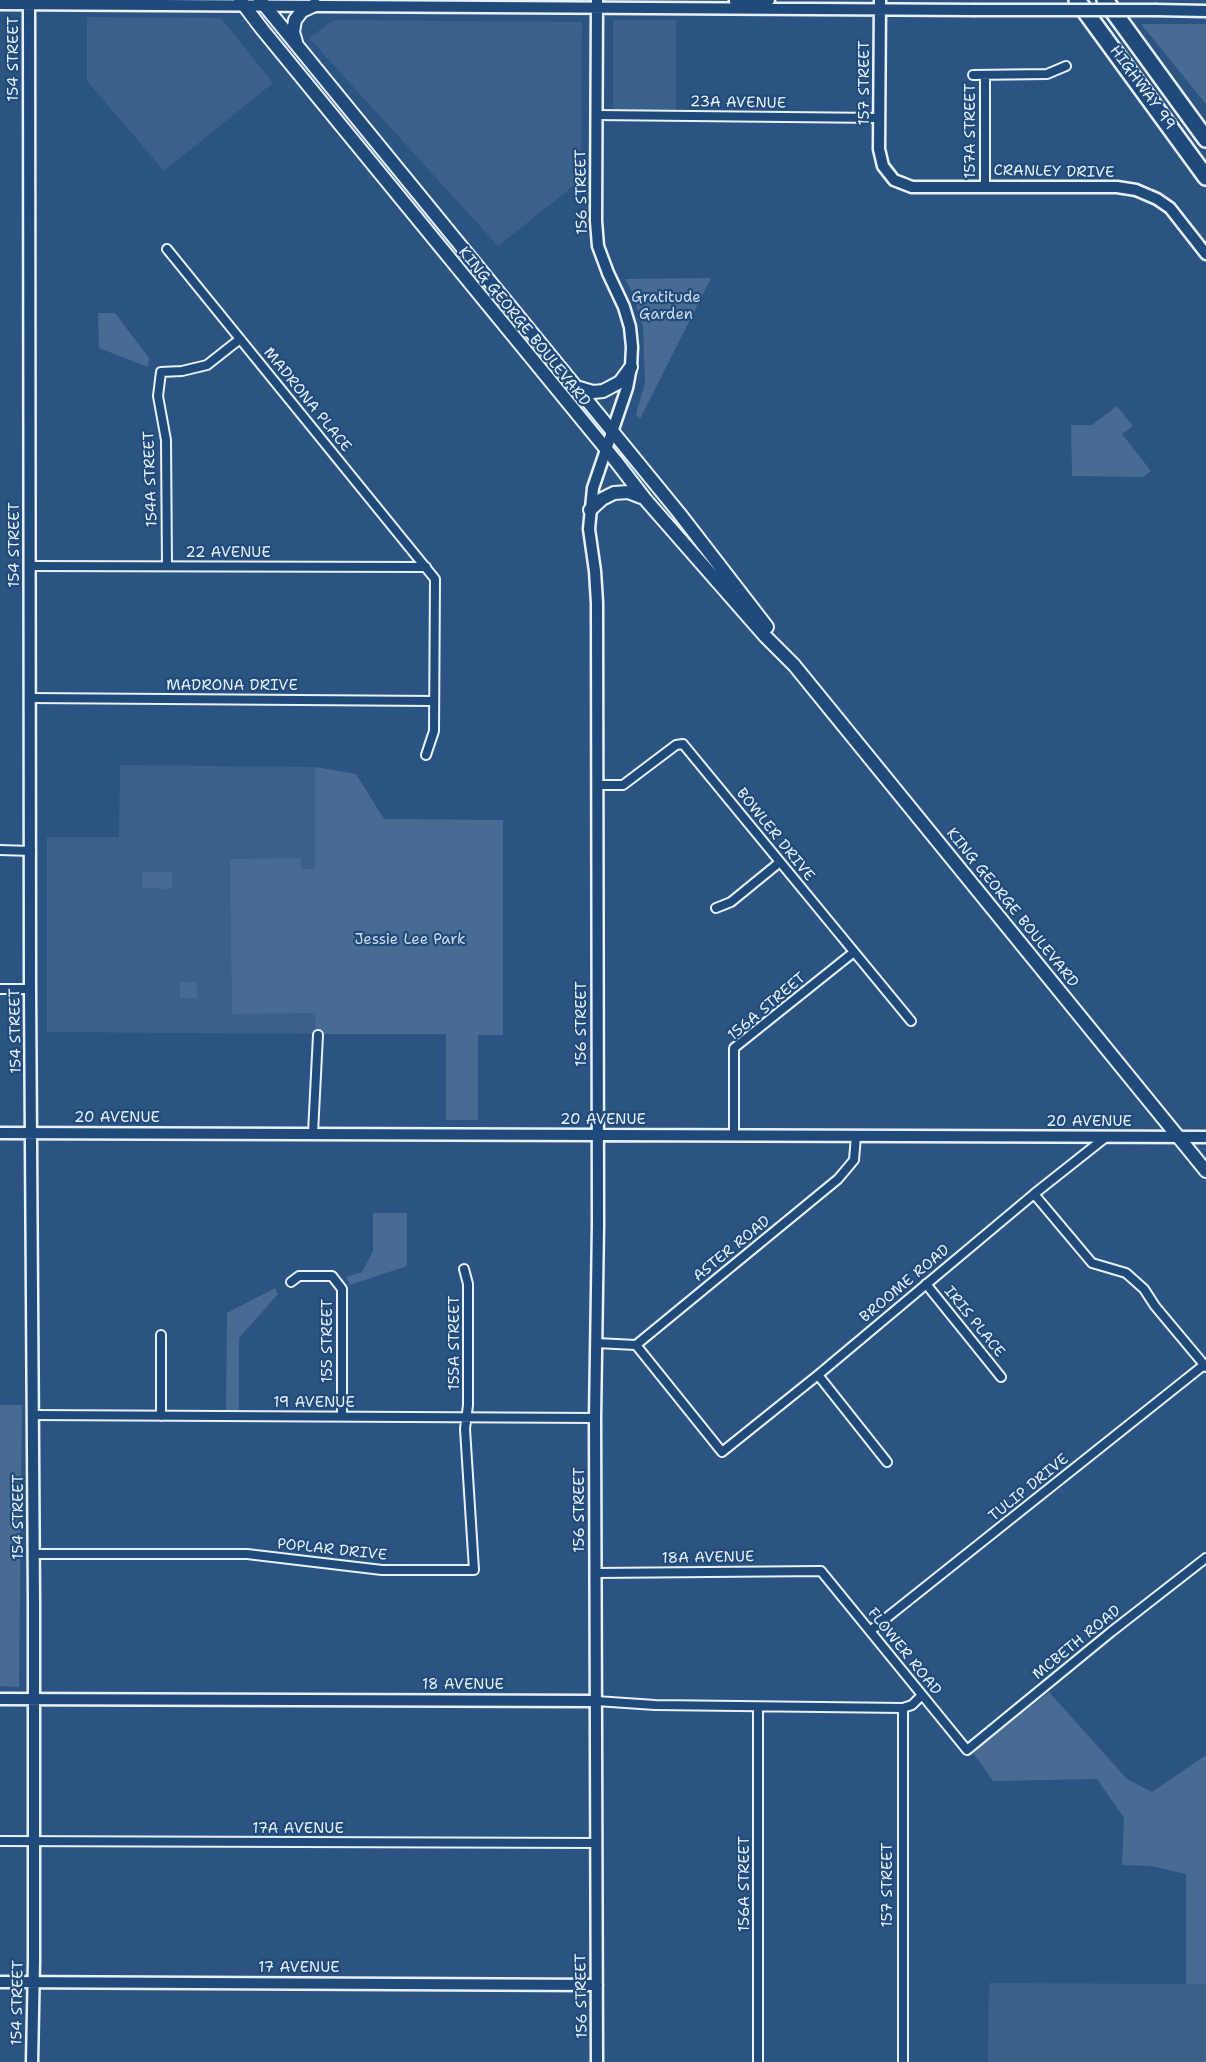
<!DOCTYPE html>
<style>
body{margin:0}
canvas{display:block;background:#2b5482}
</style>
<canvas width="1206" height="2062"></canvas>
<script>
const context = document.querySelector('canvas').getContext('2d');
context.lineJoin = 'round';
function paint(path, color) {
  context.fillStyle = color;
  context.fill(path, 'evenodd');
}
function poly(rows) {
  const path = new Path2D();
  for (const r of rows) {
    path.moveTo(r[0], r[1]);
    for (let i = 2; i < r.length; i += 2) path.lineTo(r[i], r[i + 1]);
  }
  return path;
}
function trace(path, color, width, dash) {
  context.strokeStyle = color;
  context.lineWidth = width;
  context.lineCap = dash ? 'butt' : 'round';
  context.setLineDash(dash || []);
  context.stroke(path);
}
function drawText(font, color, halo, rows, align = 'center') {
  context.font = font + ' "Shantell Sans",sans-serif';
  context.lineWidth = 4.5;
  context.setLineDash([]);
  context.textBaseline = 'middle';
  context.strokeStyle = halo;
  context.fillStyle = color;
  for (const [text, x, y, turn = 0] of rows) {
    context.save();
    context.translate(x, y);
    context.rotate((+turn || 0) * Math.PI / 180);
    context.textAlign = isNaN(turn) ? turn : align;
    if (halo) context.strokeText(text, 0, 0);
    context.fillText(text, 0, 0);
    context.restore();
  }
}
paint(poly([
 [87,17,221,18,273,83,164,171,87,81],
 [334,20,582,22,581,180,498,246,309,38],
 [613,20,676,20,676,113,613,113],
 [120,765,315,767,316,1034,47,1032,47,837,119,837],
 [989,1983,1206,1984,1206,2062,988,2062]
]), '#3a608b');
paint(poly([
 [1141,24,1206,24,1206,104],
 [711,278,640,419,636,414,645,383,643,327,633,293,625,279],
 [98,313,115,313,149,358,148,367,99,348],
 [1117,406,1133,426,1122,434,1151,471,1143,477,1072,476,1071,425,1092,425],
 [315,767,356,774,384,819,503,820,503,1035,478,1035,478,1120,446,1120,446,1034,316,1034,315,1013,232,1014,230,859,301,858,301,869,315,869],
 [142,872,172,872,172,889,142,888],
 [180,982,197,982,197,998,180,998],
 [373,1213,407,1213,407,1266,350,1285,346,1277,362,1272,373,1251],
 [275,1288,278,1294,239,1338,239,1410,226,1410,227,1313],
 [0,1405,22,1405,19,1687,0,1686],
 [1049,1692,1127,1779,1152,1792,1206,1755,1206,1984,1186,1984,1186,1874,1151,1866,1122,1865,1124,1818,1097,1779,993,1781,972,1751]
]), '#476b93');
const street = poly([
 [973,75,1047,74,1066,66],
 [597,115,880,118],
 [985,187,985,75],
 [167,249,435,579,434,731,426,755],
 [30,566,426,567],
 [167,566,166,440,158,396,161,372,182,371,207,365,240,339],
 [30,698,434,701],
 [597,785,623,785,676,745,683,744,911,1021],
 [0,850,31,851],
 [716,908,731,902,780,862],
 [0,989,30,989],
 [313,1133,318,1035],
 [734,1136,734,1048,854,952],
 [1034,1194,1092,1263,1126,1273,1144,1289,1155,1306,1206,1367],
 [291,1282,299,1276,332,1276,342,1289,342,1416],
 [926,1284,1001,1377],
 [596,1343,636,1345,838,1179,854,1160,856,1136],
 [636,1345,722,1452,818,1375,1034,1194,1106,1137],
 [818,1375,887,1462],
 [34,1415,595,1418],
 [161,1416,161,1335],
 [34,1554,247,1554,382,1570,474,1570,465,1429,468,1405,468,1284,464,1269],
 [596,1573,821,1571,967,1750,1111,1632,1206,1558],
 [870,1631,1204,1365],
 [596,1701,655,1705,903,1708,912,1705,922,1695],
 [903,1708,903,2062],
 [0,1841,596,1843],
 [758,2062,758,1707]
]);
const secondary = poly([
 [29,0,30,989,34,1603,34,1961,32,2062],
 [597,0,596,221,598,246,608,273,624,307,630,327,632,347,631,367,627,388,593,488,589,529,595,571,597,603,598,1225,595,1418,597,2062],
 [880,0,879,149,883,166,894,180,912,187,1117,187,1136,190,1157,199,1170,208,1206,254],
 [735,1,769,0],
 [0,4,974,10],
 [1156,10,1206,11],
 [0,1133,1206,1137],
 [0,1699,596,1701],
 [0,1982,597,1985]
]);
const primary = poly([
 [240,0,262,29,615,460,645,499,765,636,794,665,1206,1171],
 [260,0,679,513,767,627],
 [296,42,293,32,295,20,302,11,315,5],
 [576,387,593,392,603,391,620,382,631,367],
 [590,510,602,499,614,493,628,492,641,497]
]);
const highway = poly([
 [1077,0,1206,177],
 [1105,0,1206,139]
]);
trace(street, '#e8f1f8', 12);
trace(secondary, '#e8f1f8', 15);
trace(primary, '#e8f1f8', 16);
trace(highway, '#e8f1f8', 20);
trace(street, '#1f4a7a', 8);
trace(secondary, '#1f4a7a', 10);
trace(primary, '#1f4a7a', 12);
trace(highway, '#1f4a7a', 15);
const secondaryBridge = poly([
 [974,10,1156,10]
]);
trace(secondaryBridge, '#e8f1f8', 15, []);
trace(secondaryBridge, '#1f4a7a', 10);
drawText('15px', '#e8f1f8', '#1f4a7a', [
 ["154 STREET",14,59,-90],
 ["157 STREET",865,83,-90],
 ["HIGHWAY 99",1142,88,54],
 ["23A AVENUE",738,103,1],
 ["157A STREET",971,131,-90],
 ["CRANLEY DRIVE",1054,172,1],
 ["156 STREET",582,192,-91],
 ["KING GEORGE BOULEVARD",524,327,51],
 ["MADRONA PLACE",307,400,51],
 ["154A STREET",151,479,-92],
 ["154 STREET",15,545,-90],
 ["22 AVENUE",228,553],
 ["MADRONA DRIVE",232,686],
 ["BOWLER DRIVE",775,835,51],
 ["KING GEORGE BOULEVARD",1012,908,51],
 ["156A STREET",767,1007,-40],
 ["156 STREET",582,1024,-90],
 ["154 STREET",16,1031,-91],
 ["20 AVENUE",117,1118],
 ["20 AVENUE",603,1120],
 ["20 AVENUE",1089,1122],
 ["ASTER ROAD",732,1249,-39],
 ["BROOME ROAD",905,1284,-40],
 ["IRIS PLACE",974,1322,51],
 ["155 STREET",328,1341,-90],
 ["155A STREET",455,1343,-90],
 ["19 AVENUE",314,1403],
 ["TULIP DRIVE",1029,1488,-39],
 ["156 STREET",580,1510,-90],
 ["154 STREET",19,1517,-90],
 ["POPLAR DRIVE",332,1550,6],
 ["18A AVENUE",708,1558,-1],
 ["MCBETH ROAD",1077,1643,-39],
 ["FLOWER ROAD",904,1652,51],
 ["18 AVENUE",463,1685],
 ["17A AVENUE",298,1829],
 ["156A STREET",745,1884,-90],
 ["157 STREET",888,1885,-90],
 ["17 AVENUE",299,1968],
 ["156 STREET",582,1996,-91],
 ["154 STREET",18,2003,-89]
]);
drawText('15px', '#d0dde9', '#1f4a7a', [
 ["Gratitude",666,298],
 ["Garden",666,315],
 ["Jessie Lee Park",410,940]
]);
</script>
